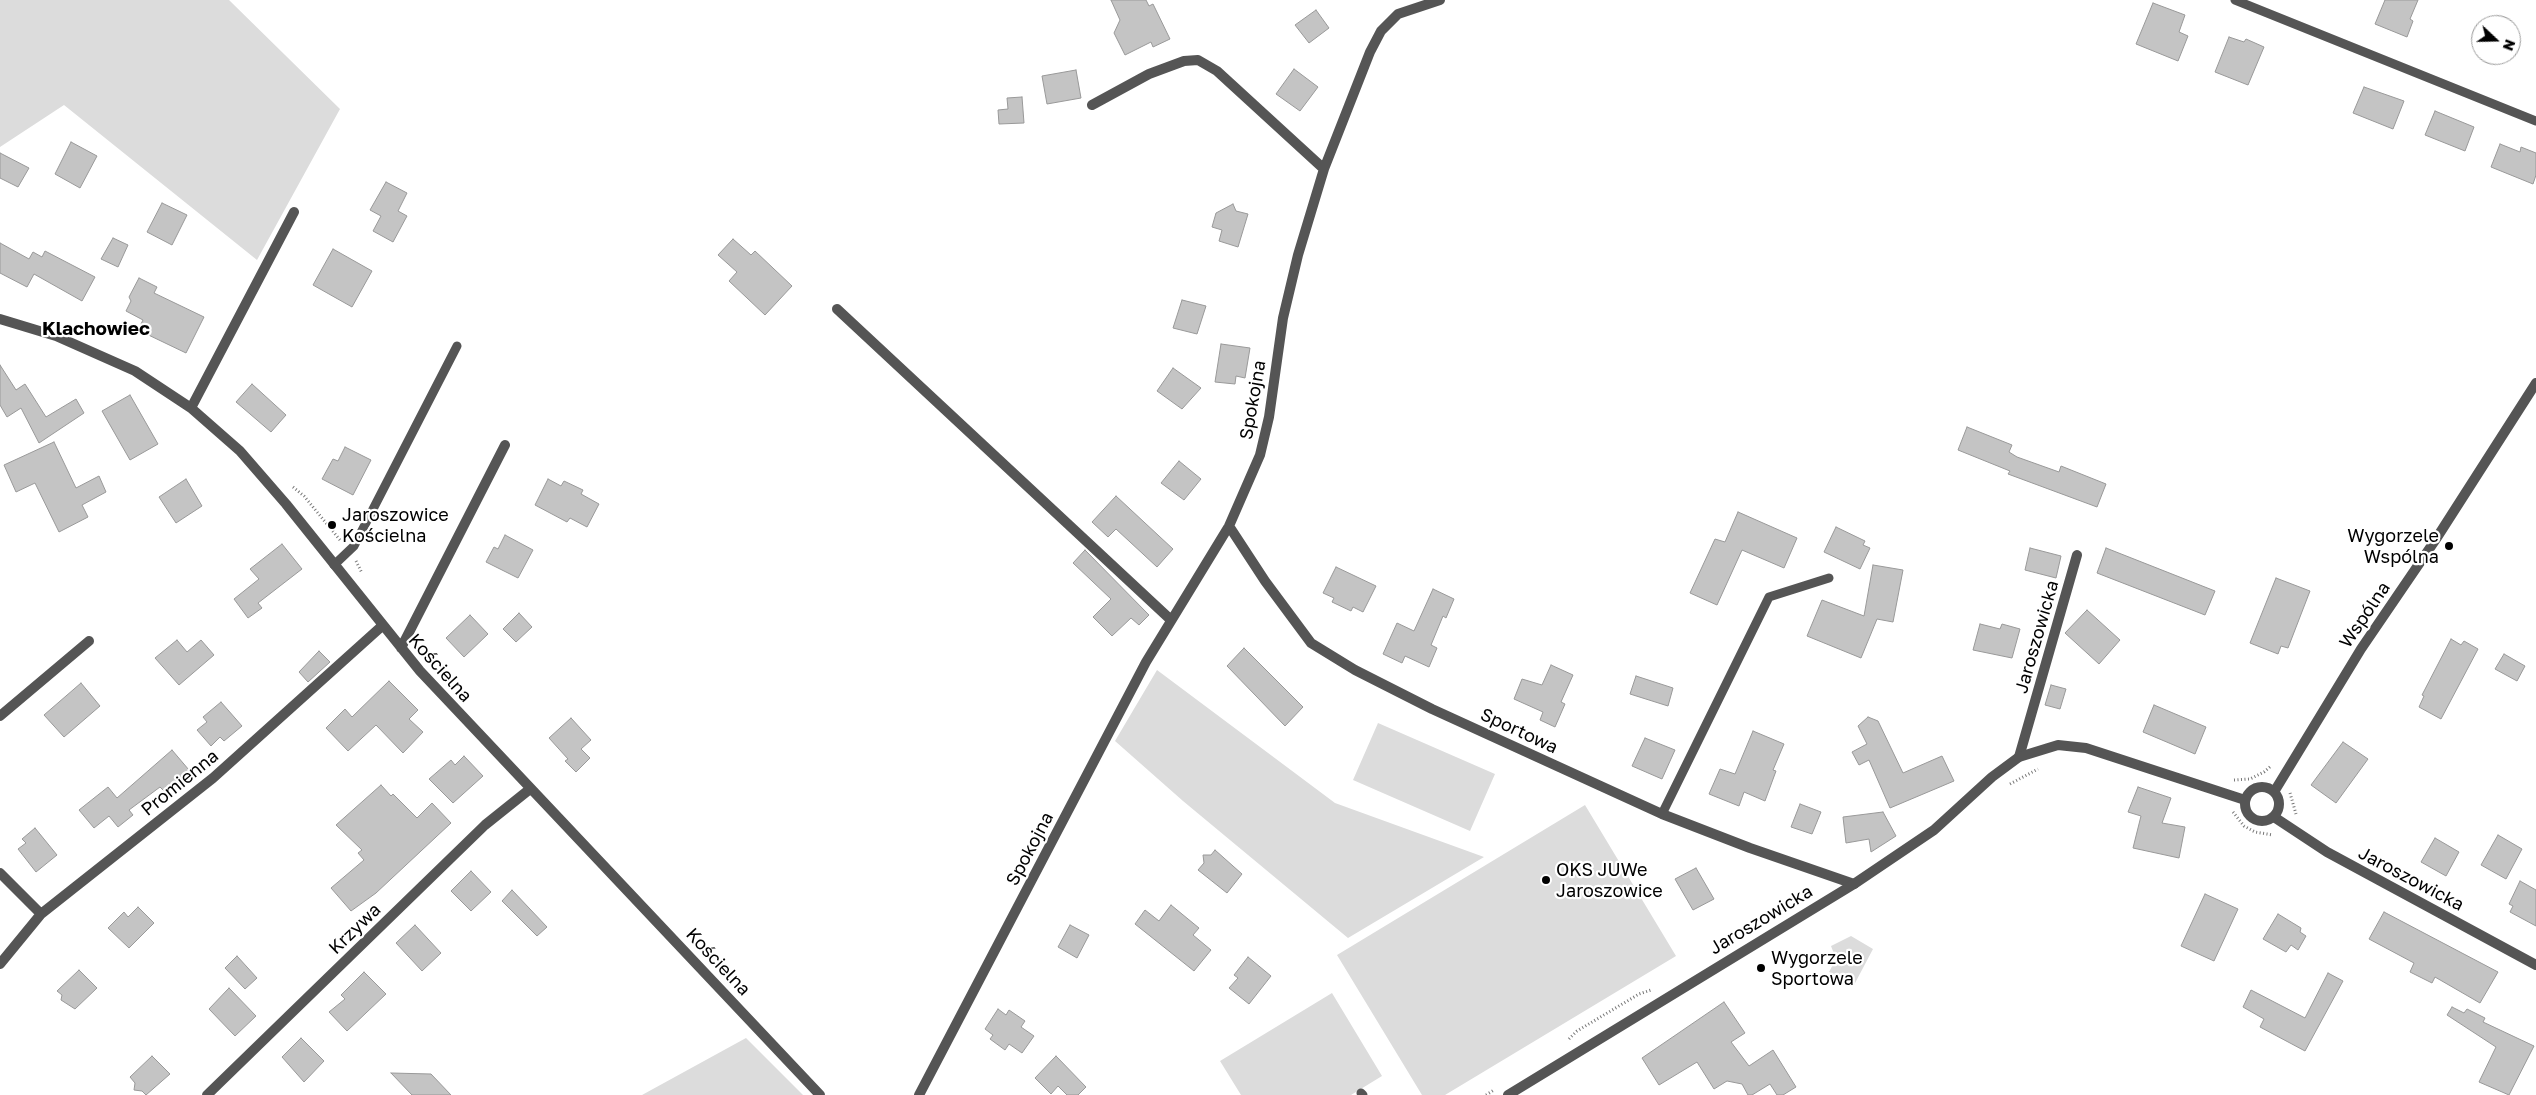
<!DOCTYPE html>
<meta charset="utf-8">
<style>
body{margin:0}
#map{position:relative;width:2536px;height:1095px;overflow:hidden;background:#fff;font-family:"Golos Text",sans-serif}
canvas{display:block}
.north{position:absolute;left:2471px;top:15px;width:50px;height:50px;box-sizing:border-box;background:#fff;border:1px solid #999;border-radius:50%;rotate:111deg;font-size:14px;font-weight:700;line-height:20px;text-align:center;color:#000}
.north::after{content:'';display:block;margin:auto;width:18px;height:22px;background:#000;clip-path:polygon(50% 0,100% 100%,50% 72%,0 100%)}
</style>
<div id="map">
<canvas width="2536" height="1095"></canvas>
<div class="north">N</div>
</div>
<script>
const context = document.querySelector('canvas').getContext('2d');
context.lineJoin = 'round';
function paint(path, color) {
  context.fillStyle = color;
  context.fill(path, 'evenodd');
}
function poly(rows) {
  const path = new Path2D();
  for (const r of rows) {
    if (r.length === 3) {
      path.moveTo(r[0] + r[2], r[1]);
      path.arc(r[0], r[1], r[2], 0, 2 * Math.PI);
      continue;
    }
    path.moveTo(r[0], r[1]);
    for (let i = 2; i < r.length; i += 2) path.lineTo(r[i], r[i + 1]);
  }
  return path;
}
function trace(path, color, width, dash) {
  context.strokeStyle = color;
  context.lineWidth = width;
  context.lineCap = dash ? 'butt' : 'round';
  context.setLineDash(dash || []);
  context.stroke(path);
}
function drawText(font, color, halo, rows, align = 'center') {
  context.font = font + ' "Golos Text",sans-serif';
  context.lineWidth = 4.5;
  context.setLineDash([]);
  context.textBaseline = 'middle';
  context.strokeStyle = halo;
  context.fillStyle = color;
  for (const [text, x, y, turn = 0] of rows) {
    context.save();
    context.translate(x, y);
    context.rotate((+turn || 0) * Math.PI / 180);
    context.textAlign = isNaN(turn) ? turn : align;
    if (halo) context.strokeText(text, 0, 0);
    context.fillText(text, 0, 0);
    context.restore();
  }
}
paint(poly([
 [0,0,229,0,340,109,257,260,64,105,0,147],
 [1157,670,1335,803,1484,857,1348,938,1183,801,1115,741],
 [1378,723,1495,774,1470,831,1353,780],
 [1585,805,1676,956,1445,1095,1422,1095,1337,955],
 [1851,936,1873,949,1854,985,1829,972,1836,959,1831,946],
 [1332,993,1382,1076,1351,1095,1241,1095,1220,1061],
 [746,1038,803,1095,642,1095]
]), '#dcdcdc');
const building = poly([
 [1111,0,1146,0,1149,6,1153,4,1170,39,1153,47,1151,42,1125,55,1114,33,1120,20,1111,0],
 [2385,0,2418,0,2410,19,2413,21,2407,37,2375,24,2385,0],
 [2153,3,2185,15,2179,32,2188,36,2178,61,2136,44,2153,3],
 [1316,10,1329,28,1309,43,1295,25,1316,10],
 [2229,37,2244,42,2246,39,2264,47,2248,85,2215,72,2229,37],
 [1294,69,1318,87,1300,111,1276,94,1294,69],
 [1076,70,1081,98,1047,104,1042,76,1076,70],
 [2364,87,2404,101,2393,129,2353,113,2364,87],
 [1022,97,1024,123,999,124,998,110,1008,109,1007,98,1022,97],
 [2435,111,2474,127,2465,151,2425,135,2435,111],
 [71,142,97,156,80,188,55,174,71,142],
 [2500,144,2520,152,2521,147,2536,153,2536,175,2533,184,2491,167,2500,144],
 [0,153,29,168,18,187,0,178,0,153],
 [386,182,407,193,398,211,407,216,393,242,373,231,381,216,370,210,386,182],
 [162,203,187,215,172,245,147,232,162,203],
 [1233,204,1236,211,1248,214,1238,247,1219,241,1222,230,1212,227,1216,213,1233,204],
 [113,238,128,245,118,267,101,259,113,238],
 [733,239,751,255,755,251,792,286,765,315,729,281,737,272,718,255,733,239],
 [0,243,29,259,33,252,42,257,45,251,95,277,82,301,34,274,27,287,0,273,0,243],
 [333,249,372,271,352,307,313,285,333,249],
 [139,278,157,287,154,293,204,317,186,353,138,330,143,320,126,311,131,301,129,297,139,278],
 [1182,300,1206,306,1197,334,1173,328,1182,300],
 [1221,344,1250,348,1245,378,1236,376,1235,384,1215,382,1221,344],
 [0,365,16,390,25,384,46,417,76,399,84,413,39,443,21,408,7,417,0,405,0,365],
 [1173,368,1201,388,1182,409,1157,391,1173,368],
 [252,384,286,415,271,432,236,402,252,384],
 [130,395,158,444,130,460,102,411,130,395],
 [1967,427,2012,445,2009,452,2017,457,2059,472,2061,466,2106,484,2097,507,2008,474,2010,471,1958,450,1967,427],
 [54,442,76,488,99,476,106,492,82,505,88,517,59,532,35,483,16,492,4,465,54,442],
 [345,447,371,460,353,495,322,479,333,459,338,461,345,447],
 [1179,461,1201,479,1184,500,1161,483,1179,461],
 [186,479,202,506,176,523,159,497,186,479],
 [548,479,561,486,564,481,583,490,581,494,599,504,587,527,570,518,567,522,535,505,548,479],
 [1116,496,1173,549,1157,567,1116,529,1108,537,1092,522,1116,496],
 [1738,512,1797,538,1784,568,1742,550,1717,605,1690,593,1715,539,1725,542,1738,512],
 [1836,527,1865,541,1863,545,1870,548,1860,569,1824,552,1836,527],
 [505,535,533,550,518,578,486,562,494,547,498,549,505,535],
 [282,544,302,569,258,603,262,608,248,618,234,599,259,579,250,569,282,544],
 [2030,548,2061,556,2056,578,2025,570,2030,548],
 [2106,548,2215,591,2205,615,2097,573,2106,548],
 [1085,550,1149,615,1139,625,1131,618,1112,636,1093,617,1111,599,1073,563,1085,550],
 [1873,565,1903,570,1893,622,1877,619,1861,658,1807,636,1822,600,1864,616,1873,565],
 [1336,567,1376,586,1363,612,1353,607,1351,611,1332,602,1334,598,1323,593,1336,567],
 [2276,578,2310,591,2288,648,2281,646,2278,654,2250,643,2276,578],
 [1433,589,1454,599,1446,618,1443,616,1431,645,1437,648,1429,667,1405,656,1402,663,1383,654,1397,623,1414,631,1433,589],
 [2087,610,2120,640,2099,664,2065,633,2087,610],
 [519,613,532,627,516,642,503,629,519,613],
 [470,615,488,634,464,657,446,638,470,615],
 [1980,624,2000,629,2002,624,2020,629,2012,658,1973,650,1980,624],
 [2451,639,2461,645,2464,641,2478,649,2441,719,2419,707,2424,696,2422,695,2451,639],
 [177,640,187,652,201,640,214,655,179,685,155,658,177,640],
 [1244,648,1303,707,1285,726,1227,666,1244,648],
 [319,651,330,662,308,682,299,672,319,651],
 [2504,654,2525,666,2517,681,2495,669,2504,654],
 [1551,665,1573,675,1561,702,1565,704,1555,727,1540,720,1543,712,1514,699,1522,679,1542,685,1551,665],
 [1636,676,1673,688,1668,706,1630,694,1636,676],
 [389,681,418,710,409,719,423,732,403,753,376,725,348,751,326,728,345,709,352,717,389,681],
 [81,683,100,706,64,737,44,715,81,683],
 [2051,685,2066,689,2060,709,2045,705,2051,685],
 [221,702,242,726,224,741,220,737,211,746,197,730,207,722,203,717,221,702],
 [2154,705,2206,727,2195,754,2143,732,2154,705],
 [1868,717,1878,721,1903,773,1942,756,1954,781,1890,808,1869,760,1859,765,1852,752,1867,744,1858,726,1868,717],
 [571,718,591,740,581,749,590,758,576,772,565,761,568,759,549,738,571,718],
 [1753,731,1784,744,1773,770,1776,771,1765,801,1744,792,1739,806,1709,794,1720,769,1735,774,1753,731],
 [1645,738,1675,750,1662,779,1632,766,1645,738],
 [2343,742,2368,759,2336,803,2311,785,2343,742],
 [172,750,189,770,164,791,160,787,129,810,133,815,118,827,109,816,94,828,79,810,108,787,117,798,172,750],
 [464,756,483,776,453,803,429,779,451,760,455,765,464,756],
 [381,785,391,796,393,794,417,818,432,803,451,823,376,893,351,911,331,888,364,860,358,853,362,850,336,825,381,785],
 [2138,787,2171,798,2162,823,2185,827,2179,858,2133,848,2141,816,2128,812,2138,787],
 [1800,804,1821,812,1812,834,1791,827,1800,804],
 [1883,812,1896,836,1871,852,1869,839,1846,843,1843,817,1883,812],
 [35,828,57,855,36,872,18,849,26,843,22,839,35,828],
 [2498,835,2522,849,2506,879,2481,865,2498,835],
 [2435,838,2459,852,2446,876,2421,862,2435,838],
 [1215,850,1242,874,1227,893,1198,870,1204,863,1203,855,1211,855,1215,850],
 [1696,868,1714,899,1693,910,1675,879,1696,868],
 [471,871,491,892,471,911,451,891,471,871],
 [2520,881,2536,890,2536,926,2510,912,2513,906,2509,904,2520,881],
 [512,890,547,927,537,936,502,901,512,890],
 [2205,894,2238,909,2214,961,2181,946,2205,894],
 [1171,905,1199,928,1193,935,1211,950,1194,971,1135,924,1145,910,1159,921,1171,905],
 [138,907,154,923,129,948,108,928,124,912,128,917,138,907],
 [2384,912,2498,972,2480,1003,2435,977,2432,983,2410,972,2414,963,2369,939,2384,912],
 [2278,914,2301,928,2300,932,2306,936,2298,950,2291,945,2286,952,2263,939,2278,914],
 [415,925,441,953,422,971,396,943,415,925],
 [1070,925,1089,935,1077,958,1058,947,1070,925],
 [237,956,257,978,245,989,225,968,237,956],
 [1248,957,1271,976,1249,1004,1229,988,1238,978,1234,975,1248,957],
 [79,970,97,988,75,1009,61,1000,62,995,57,991,79,970],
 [364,972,386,994,347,1031,329,1012,345,999,341,995,364,972],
 [2328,973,2343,981,2305,1051,2260,1027,2264,1019,2243,1007,2251,990,2305,1018,2328,973],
 [229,988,256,1016,235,1036,209,1009,229,988],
 [1724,1002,1745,1033,1731,1042,1749,1066,1773,1050,1796,1087,1783,1095,1777,1095,1770,1084,1752,1095,1748,1095,1742,1084,1727,1081,1714,1089,1697,1062,1659,1085,1642,1058,1724,1002],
 [2452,1007,2464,1013,2467,1009,2485,1018,2483,1022,2534,1046,2509,1095,2479,1082,2496,1047,2447,1015,2452,1007],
 [998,1009,1006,1015,1009,1010,1025,1021,1021,1027,1034,1036,1022,1053,1009,1044,1005,1050,990,1039,993,1035,985,1029,998,1009],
 [301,1038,324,1061,304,1082,282,1057,301,1038],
 [152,1056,170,1074,146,1095,142,1091,134,1090,135,1083,130,1077,152,1056],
 [1056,1056,1086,1087,1078,1095,1067,1095,1058,1086,1051,1094,1035,1078,1056,1056],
 [391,1073,431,1074,451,1095,412,1095,391,1073]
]);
paint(building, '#c4c4c4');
trace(building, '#999', 1);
trace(poly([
 [293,487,304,496,340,540],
 [356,561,362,573],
 [2234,780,2250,779,2264,772,2271,766],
 [2010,784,2038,769],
 [2290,793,2296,814],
 [2233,812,2244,826,2255,832,2273,835],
 [1569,1039,1577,1031,1639,994,1651,990],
 [1486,1095,1494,1090]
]), '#777', 3, [1, 2.5]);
trace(poly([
 [2235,0,2536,121],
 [334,565,354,546,457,346],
 [1662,814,1769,597,1829,578],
 [1361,1093,1363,1095]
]), '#555', 9);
trace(poly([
 [1092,105,1149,74,1184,61,1198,60,1217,71,1324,169],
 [837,309,1171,620],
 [0,319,56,336,135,371,191,408,240,451,286,504,420,671,820,1095],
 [191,408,294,212],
 [1229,526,1265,581,1311,643,1355,670,1432,709,1662,814,1750,848,1854,884],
 [401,648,505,445],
 [0,716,89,641],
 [2019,757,2077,555],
 [2274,817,2327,852,2536,965],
 [0,873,41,914],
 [0,964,41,914,213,778,382,626],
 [207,1095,485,825,530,789],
 [919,1095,1146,662,1229,526,1260,455,1269,417,1283,318,1298,255,1324,169,1370,52,1381,31,1398,14,1440,0]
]), '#555', 10);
trace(poly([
 [2262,804,17],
 [2274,792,2361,649,2436,539,2536,383],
 [1508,1095,1854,884,1934,830,1992,777,2019,757,2058,745,2086,748,2245,800]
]), '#555', 10);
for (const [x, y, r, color] of [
 [332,525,5,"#000"],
 [2449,546,5,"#000"],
 [1546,880,5,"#000"],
 [1761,968,5,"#000"]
]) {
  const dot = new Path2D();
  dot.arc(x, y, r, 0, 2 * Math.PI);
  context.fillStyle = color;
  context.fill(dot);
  trace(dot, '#fff', 2);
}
drawText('18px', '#000', '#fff', [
 ["Spokojna",1253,400,-80],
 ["Wspólna",2365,615,-56],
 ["Jaroszowicka",2037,637,-74],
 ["Kościelna",440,668,48],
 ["Sportowa",1519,731,25],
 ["Promienna",180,783,-39],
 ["Spokojna",1030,849,-62],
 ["Jaroszowicka",2411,879,28],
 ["Jaroszowicka",1761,920,-31],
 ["Krzywa",355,929,-44],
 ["Kościelna",718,962,47]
]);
drawText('18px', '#000', '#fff', [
 ["Jaroszowice",342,515],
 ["Kościelna",342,536],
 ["Wygorzele",2439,536,"right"],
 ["Wspólna",2439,557,"right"],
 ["OKS JUWe",1556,870],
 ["Jaroszowice",1556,891],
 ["Wygorzele",1771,958],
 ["Sportowa",1771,979]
], 'left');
drawText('bold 19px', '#000', '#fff', [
 ["Klachowiec",96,329]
]);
</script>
